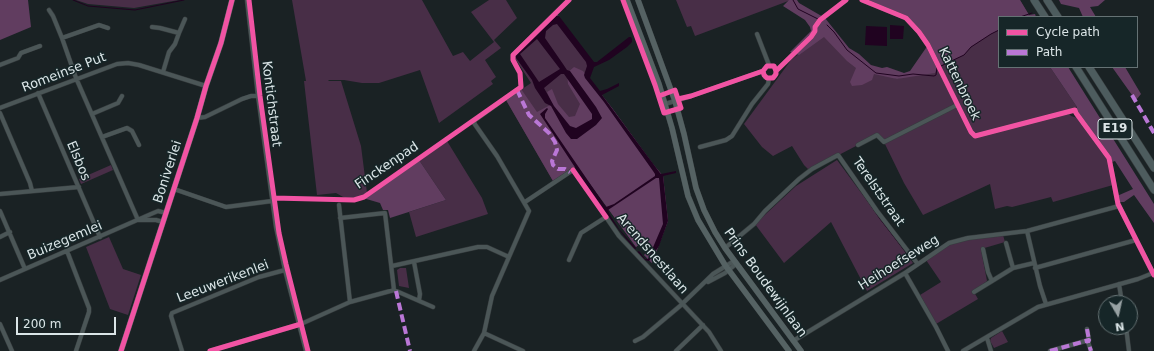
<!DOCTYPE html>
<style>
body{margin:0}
#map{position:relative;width:1154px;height:351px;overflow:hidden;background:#1a2224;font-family:"DejaVu Sans",sans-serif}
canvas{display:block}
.legend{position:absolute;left:998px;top:16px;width:140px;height:52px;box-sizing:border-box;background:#162628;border:1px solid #657274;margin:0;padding:5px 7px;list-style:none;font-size:12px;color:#dbe5e7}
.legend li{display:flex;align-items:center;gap:8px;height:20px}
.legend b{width:20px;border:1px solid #657274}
.north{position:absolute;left:1098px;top:295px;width:40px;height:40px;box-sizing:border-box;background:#162628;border:1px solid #657274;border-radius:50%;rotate:171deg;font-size:11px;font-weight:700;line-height:16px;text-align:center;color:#dbe5e7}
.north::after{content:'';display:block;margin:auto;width:14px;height:18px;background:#97a1a3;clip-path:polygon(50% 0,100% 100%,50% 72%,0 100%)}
.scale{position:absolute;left:16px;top:317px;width:100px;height:18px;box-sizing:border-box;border:2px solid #dbe5e7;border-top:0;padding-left:5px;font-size:12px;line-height:14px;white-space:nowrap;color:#dbe5e7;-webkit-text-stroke:3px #162628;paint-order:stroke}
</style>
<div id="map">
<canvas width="1154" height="351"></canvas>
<ul class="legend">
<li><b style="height:5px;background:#f153a3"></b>Cycle path</li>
<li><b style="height:5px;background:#ba77d6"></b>Path</li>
</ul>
<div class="north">N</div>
<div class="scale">200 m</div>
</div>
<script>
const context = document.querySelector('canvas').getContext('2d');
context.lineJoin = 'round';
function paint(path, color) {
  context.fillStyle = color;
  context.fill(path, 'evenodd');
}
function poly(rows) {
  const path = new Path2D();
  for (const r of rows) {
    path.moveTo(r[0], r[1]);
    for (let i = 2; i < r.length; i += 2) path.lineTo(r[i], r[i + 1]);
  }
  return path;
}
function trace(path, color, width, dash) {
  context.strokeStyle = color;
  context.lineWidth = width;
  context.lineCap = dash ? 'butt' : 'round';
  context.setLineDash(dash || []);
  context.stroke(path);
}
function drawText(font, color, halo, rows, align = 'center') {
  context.font = font + ' "DejaVu Sans",sans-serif';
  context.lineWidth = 3;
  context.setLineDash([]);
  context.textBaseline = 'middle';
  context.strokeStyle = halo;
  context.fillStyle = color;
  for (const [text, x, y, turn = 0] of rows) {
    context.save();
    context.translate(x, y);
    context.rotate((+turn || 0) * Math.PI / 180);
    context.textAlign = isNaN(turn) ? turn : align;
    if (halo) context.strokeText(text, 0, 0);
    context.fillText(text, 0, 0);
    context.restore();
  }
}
paint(poly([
 [76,0,179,0,134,8,88,4],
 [292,0,422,0,453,56,463,52,470,61,494,42,471,12,489,0,506,0,517,18,494,40,501,48,485,60,496,77,491,81,493,84,439,123,420,70,379,83,362,83,344,80,328,80,329,81,341,81,361,146,367,193,358,198,353,199,345,198,336,193,317,195,304,81,306,81],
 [676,0,791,0,695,36,691,26,687,27],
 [1020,0,1029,15,999,17,999,67,1050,67,1077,107,1067,111,1071,116,1078,118,1108,158,1113,185,1053,202,1051,197,1012,207,1007,206,995,209,990,184,923,215,904,183,884,142,877,135,812,169,808,169,804,165,792,146,773,156,762,147,744,124,791,60,824,34,846,58,897,79,938,67],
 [556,12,592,67,585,73,612,108,653,164,663,176,668,221,652,263,644,255,653,247,645,239,636,247,577,166,553,181,506,100,531,83,516,60,513,60,512,58],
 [447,141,482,198,488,214,416,237,409,212,446,200,419,160],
 [837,160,913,263,867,291,831,222,784,263,755,224,796,186],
 [111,165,113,170,81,184,79,179],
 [1003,235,1005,242,981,249,987,281,974,292,978,299,936,324,920,295,941,282,926,260,950,244,960,240],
 [109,237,123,269,141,275,128,315,110,309,86,247],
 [400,268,406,268,409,288,399,286,397,270],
 [1002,331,1008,342,994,348,990,341,991,338]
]), '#482e47');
paint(poly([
 [0,0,28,0,31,27,0,40],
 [789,0,797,0,799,3,825,18,849,48,859,54,871,65,882,68,887,67,904,73,910,71,928,45,908,19,862,0,1020,0,1029,15,1035,14,1036,17,999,17,999,30,991,34,971,47,964,55,938,67,935,73,897,79,874,74,872,80,862,85,852,86,850,82,856,68,847,61,824,37,799,55,790,52,811,31,810,27,805,20,783,6],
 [1059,0,1105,0,1098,6,1090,7,1096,17,1083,17,1079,8,1061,4],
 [574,67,583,71,612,108,653,164,663,176,668,221,652,263,644,255,653,247,645,239,636,247,577,166,553,181,506,100,521,89,537,112,552,104,547,92,552,89,558,104,569,117,575,116,580,104,568,84,567,73],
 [1050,67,1068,67,1154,204,1154,223,1134,195,1124,202,1120,202,1117,196,1133,189,1115,161,1112,162,1104,148,1076,110,1077,107],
 [1112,67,1125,67,1141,94,1136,100,1132,95],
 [419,160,446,200,390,218,388,210,383,210,380,203,363,198]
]), '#613d60');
paint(poly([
 [555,16,559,16,594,62,597,62,629,37,631,37,632,39,632,42,627,47,609,60,594,67,590,78,600,91,607,89,619,83,619,86,602,95,660,173,661,174,676,171,676,173,663,176,668,221,659,246,649,261,644,260,637,252,639,251,645,259,648,259,663,224,659,178,656,178,608,210,610,215,619,229,636,248,635,250,601,207,540,114,547,108,548,109,545,114,545,118,606,207,614,204,655,176,655,174,653,171,604,102,585,78,584,75,587,66,586,62,557,24,553,25,546,31,545,38,563,64,567,70,570,71,596,107,602,118,596,125,577,139,571,139,566,133,551,106,545,103,535,88,532,80,516,58,516,54],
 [537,39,560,69,539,82,520,54],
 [561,74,564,74,592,114,592,119,576,128,570,126,554,106,544,88],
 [890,25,904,26,903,39,890,39],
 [866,26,887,27,887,46,865,45]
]), '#200320');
trace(poly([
 [73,0,88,6,135,10,184,0],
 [793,0,798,9,818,19],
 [1020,17,1032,13],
 [827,25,834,32,847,50,876,73,899,76,913,74,934,76,936,75,937,67],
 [941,66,964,55,971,47,991,34,999,30],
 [850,175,880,219,912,260]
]), '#200320', 1);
const street = poly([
 [247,0,258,96,276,227,285,270,306,351],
 [862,0,906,18,919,32,928,45,971,132,975,136,1075,110,1076,113,1109,158,1118,204,1154,275],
 [49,10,53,16,62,38,76,78,138,220],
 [152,27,160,28,179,33,175,44,169,52,163,72],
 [179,33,185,19],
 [757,34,769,65],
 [62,38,99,25,108,28],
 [0,65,18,58,21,53,40,46],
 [763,71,765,77,769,79],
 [769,79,775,76,776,71,811,37,815,31,815,27,820,20,846,0],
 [38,93,100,237],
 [662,105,691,96,763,71,767,66,774,66,776,71],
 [0,108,117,64,128,63,139,65,206,86],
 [0,113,30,183,32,191],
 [92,114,118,103,122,96],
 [197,118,205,117,242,99,251,96,258,96],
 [102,137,127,128,132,131,139,145],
 [858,145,877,135,884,142,957,105],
 [700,147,726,140,732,136,752,104,768,84,769,79],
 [174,189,226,207,272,201],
 [0,194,79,187],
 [525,202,573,170],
 [339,205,350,302],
 [0,211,25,269],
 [340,218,385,213,394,290],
 [139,220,156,220,163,222],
 [1027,231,1040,286,1046,304],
 [0,237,10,232],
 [1006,243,1013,268],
 [725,248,754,224,765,211,799,179,812,169,838,155,877,211,917,263],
 [983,249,988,272,992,281,1013,268,1034,263],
 [67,251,89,308,89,312,76,351],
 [569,260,581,233,606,217,619,236,709,332,721,351],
 [414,262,420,294,419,300],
 [392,266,478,247,487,247,509,257],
 [1035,268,1136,240],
 [905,273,936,327,948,351],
 [0,280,151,214,158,211,166,213],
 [708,282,725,273,736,264],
 [1119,284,1122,303],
 [974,292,992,281],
 [0,324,12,351],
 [1126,327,1129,351],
 [1087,329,1089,340],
 [484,333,523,351],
 [987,338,991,351],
 [635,341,643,337,680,306,713,274,734,261],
 [793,341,905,273,949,243,968,238,1027,231,1119,206],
 [182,351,171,316,172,313,259,277,285,270],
 [210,351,301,324,350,302,394,290,433,307],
 [474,351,484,333,492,296,529,211,497,156,474,123,475,120,521,87,520,73,513,60,513,55,569,0],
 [676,351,703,325],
 [963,351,1038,307,1138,279,1153,273],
 [1050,351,1089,340,1088,342,1091,351]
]);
const secondary = poly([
 [627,0,659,84,672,128,688,196,698,220,725,265,789,351],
 [638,0,675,101,684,134,696,188,704,210,715,232,725,248,801,351],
 [121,351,197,118,206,86,221,43,232,0]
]);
const highway = poly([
 [1034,0,1045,17],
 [1047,0,1058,17],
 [1076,67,1154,190],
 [1089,67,1154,168]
]);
trace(street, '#363c3e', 5);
trace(secondary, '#363c3e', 6);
trace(highway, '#363c3e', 8);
trace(street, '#4b5657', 4);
trace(secondary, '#556263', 5.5);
trace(highway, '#4d5c5e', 7);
trace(poly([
 [517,90,529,115,549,133,555,142,557,150,552,161,553,165,558,169,565,169,570,172],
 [1132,95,1154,133],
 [396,291,410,351],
 [1087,329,1089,340],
 [1050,351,1089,340,1088,342,1091,351]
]), '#ba77d6', 4, [8, 4]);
trace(poly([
 [249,0,260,96,279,233,286,264,308,351],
 [623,0,655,85,664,113,681,108,675,90,659,96],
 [862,0,906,18,919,32,928,45,971,132,975,136,1075,110,1076,113,1109,158,1118,204,1154,275],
 [763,71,764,75,767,78,773,78,776,74,776,71,811,37,815,31,815,27,820,20,846,0],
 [678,99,691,96,763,71,767,66,774,66,776,71],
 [573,170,606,217],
 [274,198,354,200,364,197,521,87,520,73,513,60,513,55,569,0],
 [121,351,197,118,206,86,221,43,232,0],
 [210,351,301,324]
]), '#f153a3', 5);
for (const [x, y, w] of [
 [1115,129,34]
]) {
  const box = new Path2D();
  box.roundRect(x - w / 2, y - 10, w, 20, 3);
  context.fillStyle = '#162628';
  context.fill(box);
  trace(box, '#dbe5e7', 1);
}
drawText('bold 12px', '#dbe5e7', null, [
 ["E19",1115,129]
]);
drawText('13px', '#dbe5e7', '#162628', [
 ["Romeinse Put",64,73,-21],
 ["Kattenbroek",959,84,64],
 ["Kontichstraat",271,104,83],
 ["Elsbos",78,161,67],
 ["Finckenpad",387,166,-34],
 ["Boniverlei",168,172,-72],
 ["Terelststraat",878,192,55],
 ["Buizegemlei",65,241,-23],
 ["Arendsnestlaan",652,254,49],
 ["Heihoefseweg",899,263,-32],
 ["Leeuwerikenlei",223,282,-21],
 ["Prins Boudewijnlaan",765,283,54]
]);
</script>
